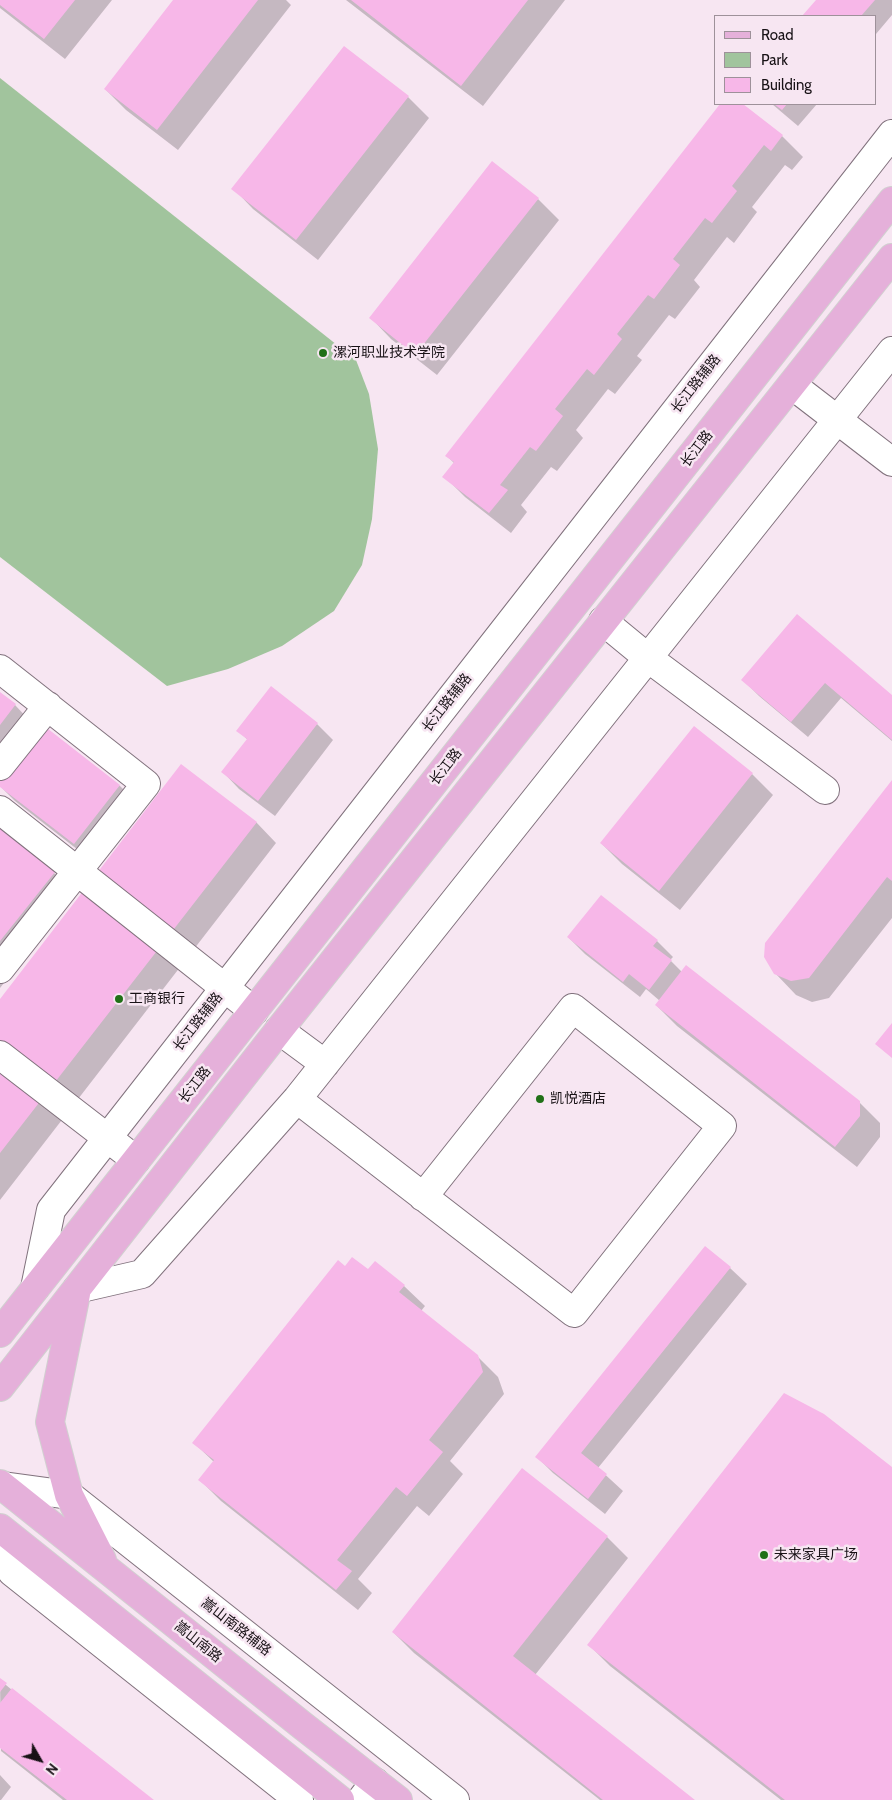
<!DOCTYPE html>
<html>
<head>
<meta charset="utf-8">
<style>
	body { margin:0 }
	#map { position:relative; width:892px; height:1800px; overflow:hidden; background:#f7e6f2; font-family:Cabin,sans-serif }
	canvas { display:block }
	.legend { position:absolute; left:714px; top:15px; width:162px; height:90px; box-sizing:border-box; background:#f7e6f2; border:1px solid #9e919a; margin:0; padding:6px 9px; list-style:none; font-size:15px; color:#181216 }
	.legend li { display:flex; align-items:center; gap:10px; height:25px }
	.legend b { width:25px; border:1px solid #9e919a }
	.north { position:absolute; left:15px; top:1735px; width:50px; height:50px; -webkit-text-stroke:4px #f7e6f2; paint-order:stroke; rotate:128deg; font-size:14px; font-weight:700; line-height:20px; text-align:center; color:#181216 }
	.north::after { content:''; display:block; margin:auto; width:18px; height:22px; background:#181216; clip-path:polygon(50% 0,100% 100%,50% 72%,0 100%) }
</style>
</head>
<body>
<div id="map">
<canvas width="892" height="1800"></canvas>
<ul class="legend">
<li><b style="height:6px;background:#e5b0da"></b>Road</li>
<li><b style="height:14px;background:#a1c49d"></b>Park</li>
<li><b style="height:14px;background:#f7b7e8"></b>Building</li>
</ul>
<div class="north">N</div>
</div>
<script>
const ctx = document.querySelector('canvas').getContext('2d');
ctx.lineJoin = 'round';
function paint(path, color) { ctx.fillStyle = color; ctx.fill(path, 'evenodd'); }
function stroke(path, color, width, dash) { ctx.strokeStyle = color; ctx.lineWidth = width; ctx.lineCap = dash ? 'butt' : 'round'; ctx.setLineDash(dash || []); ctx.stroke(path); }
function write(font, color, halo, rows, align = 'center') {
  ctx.font = font + ' Cabin,"Noto Sans SC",sans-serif'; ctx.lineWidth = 5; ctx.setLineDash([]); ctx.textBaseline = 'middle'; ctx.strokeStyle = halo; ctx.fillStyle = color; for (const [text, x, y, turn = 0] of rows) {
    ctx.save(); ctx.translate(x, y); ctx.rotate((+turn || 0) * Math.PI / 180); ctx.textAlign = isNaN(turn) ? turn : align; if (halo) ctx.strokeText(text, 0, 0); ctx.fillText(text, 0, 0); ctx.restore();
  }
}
const green = new Path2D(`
	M 0,78 L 356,360 L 369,394 L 378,449 L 372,519 L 362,565 L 334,611 L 282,646 L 228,669 L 167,686 L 0,557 Z`);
const shadow = new Path2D(`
	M 0,0 L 112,0 L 65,59 L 0,8 Z
	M 174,0 L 286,0 L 291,5 L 178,150 L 126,110 L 105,89 Z
	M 346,0 L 565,0 L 483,106 Z
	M 817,0 L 892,0 L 892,15 L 876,34 L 876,16 L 804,16 Z
	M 344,47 L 408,97 L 429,118 L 318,260 L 253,209 L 233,188 Z
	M 722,104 L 741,104 L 782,136 L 803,157 L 792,170 L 785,165 L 752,207 L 757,212 L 734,243 L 727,237 L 694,280 L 700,287 L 675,319 L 669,315 L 637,356 L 642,360 L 615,394 L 608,389 L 576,430 L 583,438 L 557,471 L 551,467 L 521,505 L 527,512 L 511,533 L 465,497 L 444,476 L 454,463 L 447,456 Z
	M 772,104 L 817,104 L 798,126 Z
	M 538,199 L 559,220 L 437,375 L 391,339 L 371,318 Z
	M 798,616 L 892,696 L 892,741 L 841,698 L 808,737 L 759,696 L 743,680 Z
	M 0,694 L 15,705 L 31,722 L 0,761 Z
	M 317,724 L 333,740 L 275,816 L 239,789 L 223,772 L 248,740 L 238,731 Z
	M 43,727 L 120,786 L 136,802 L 91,860 L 15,801 L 0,786 L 0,783 Z
	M 752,774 L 773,795 L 680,910 L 622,864 L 601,843 Z
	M 892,782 L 892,918 L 829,998 L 812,1002 L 796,995 L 775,973 Z
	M 256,822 L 276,843 L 0,1200 L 0,1001 Z
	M 0,830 L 54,873 L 75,893 L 0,988 Z
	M 568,937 L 657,941 L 673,957 L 670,960 L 682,972 L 859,1102 L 880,1123 L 880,1137 L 857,1167 L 677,1026 L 656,1005 L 660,1001 L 646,989 L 640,997 L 585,954 Z
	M 705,1248 L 730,1268 L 747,1284 L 598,1468 L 623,1491 L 605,1514 L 553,1473 L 537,1457 Z
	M 345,1267 L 368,1271 L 404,1286 L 425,1306 L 421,1311 L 477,1356 L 498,1377 L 504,1394 L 450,1461 L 463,1474 L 429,1516 L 417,1506 L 358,1579 L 372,1593 L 358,1610 L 221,1501 L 200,1480 L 214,1462 L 194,1443 Z
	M 892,1468 L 892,1800 L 781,1800 L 610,1666 L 589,1645 Z
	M 522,1470 L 607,1537 L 628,1558 L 535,1675 L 693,1800 L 600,1800 L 414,1653 L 393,1632 Z
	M 0,1680 L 12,1690 L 152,1800 L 63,1800 L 1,1751 Z
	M 0,1775 L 11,1787 L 1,1800 L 0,1800 Z`);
const building = new Path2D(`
	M 0,0 L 75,0 L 44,39 L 0,5 Z
	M 173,0 L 258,0 L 157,130 L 104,89 Z
	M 351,0 L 528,0 L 461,86 Z
	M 816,0 L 875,0 L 861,16 L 802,16 Z
	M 344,46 L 409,96 L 296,240 L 231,189 Z
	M 720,104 L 743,104 L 783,135 L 771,151 L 764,145 L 732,186 L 737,191 L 712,223 L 705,218 L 673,259 L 680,265 L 654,299 L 648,295 L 617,334 L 622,339 L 594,375 L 587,369 L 555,409 L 563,416 L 536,451 L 530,447 L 500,485 L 508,490 L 489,513 L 442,477 L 454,462 L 445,456 Z
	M 774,104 L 787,104 L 782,110 Z
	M 492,161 L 539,198 L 415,355 L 369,318 Z
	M 797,614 L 892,695 L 892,740 L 825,683 L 791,722 L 741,680 Z
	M 271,686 L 318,723 L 258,801 L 221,772 L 247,739 L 236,731 Z
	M 0,692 L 16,704 L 0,725 Z
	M 43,725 L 120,785 L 74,844 L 0,787 L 0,781 Z
	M 694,726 L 753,773 L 659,891 L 600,843 Z
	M 181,764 L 257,822 L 0,1153 L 0,999 Z
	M 892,780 L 892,881 L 887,877 L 809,978 L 791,981 L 774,974 L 764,957 L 765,943 Z
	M 0,828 L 55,872 L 0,941 Z
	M 601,895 L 658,940 L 653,946 L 672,960 L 649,990 L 629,974 L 623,982 L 567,937 Z
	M 686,965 L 860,1101 L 860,1116 L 835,1147 L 655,1005 Z
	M 892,1023 L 892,1058 L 875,1044 Z
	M 705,1246 L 731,1267 L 581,1453 L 607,1474 L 588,1499 L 535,1457 Z
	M 352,1257 L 368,1269 L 375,1261 L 405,1285 L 399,1292 L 478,1355 L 483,1372 L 429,1440 L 443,1452 L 407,1496 L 396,1487 L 337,1560 L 352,1571 L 336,1590 L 198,1480 L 214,1460 L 192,1443 L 338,1260 L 345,1266 Z
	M 784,1393 L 824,1414 L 892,1467 L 892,1800 L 785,1800 L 587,1645 Z
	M 522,1468 L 608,1536 L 513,1656 L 695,1800 L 603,1800 L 392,1632 Z
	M 0,1678 L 7,1683 L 0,1692 Z
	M 12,1688 L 154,1800 L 67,1800 L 0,1748 L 0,1703 Z`);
const minor = new Path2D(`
	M 792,385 L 892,462
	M 603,621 L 648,658 L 825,790
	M 0,669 L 146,784 L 0,969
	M 0,766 L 48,706
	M 0,810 L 254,1011
	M 279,1030 L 325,1064
	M 0,1055 L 136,1160
	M 297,1099 L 574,1313 L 722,1126 L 573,1008 L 423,1197
	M 35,1288 L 51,1210 L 892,134
	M 77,1289 L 142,1274 L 297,1099 L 892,351
	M 3,1486 L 69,1495 L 455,1800
	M 0,1547 L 12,1572 L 299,1800
	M 361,1800 L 375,1782`);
const major = new Path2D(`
	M 76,1294 L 50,1422 L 69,1495 L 102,1560
	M 0,1333 L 892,201
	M 0,1387 L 279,1030 L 892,258
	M 0,1484 L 303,1726 L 398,1800
	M 0,1528 L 340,1800`);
const markers = [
	[323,353,5,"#207017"],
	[119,999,5,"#207017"],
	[540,1099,5,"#207017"],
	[764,1555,5,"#207017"]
];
const poiNames = [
	["漯河职业技术学院",333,353],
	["工商银行",129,999],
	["凯悦酒店",550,1099],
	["未来家具广场",774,1555]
];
const streetNames = [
	["长江路辅路",696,384,-52],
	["长江路",697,449,-52],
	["长江路辅路",447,703,-52],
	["长江路",446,767,-52],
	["长江路辅路",198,1022,-52],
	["长江路",195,1085,-52],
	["嵩山南路辅路",236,1627,38],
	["嵩山南路",198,1642,39]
];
paint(green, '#a1c49d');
paint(shadow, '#0003');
paint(building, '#f7b7e8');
stroke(minor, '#81727d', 30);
stroke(major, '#d1d0d0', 30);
stroke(minor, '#fff', 28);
stroke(major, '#e5b0da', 28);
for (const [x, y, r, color] of markers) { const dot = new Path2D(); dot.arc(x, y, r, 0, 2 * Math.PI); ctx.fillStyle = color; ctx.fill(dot); stroke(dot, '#f7e6f2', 2); }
write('14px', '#181216', '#f7e6f2', poiNames, 'left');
write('14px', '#181216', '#f7e6f2', streetNames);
</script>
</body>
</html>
